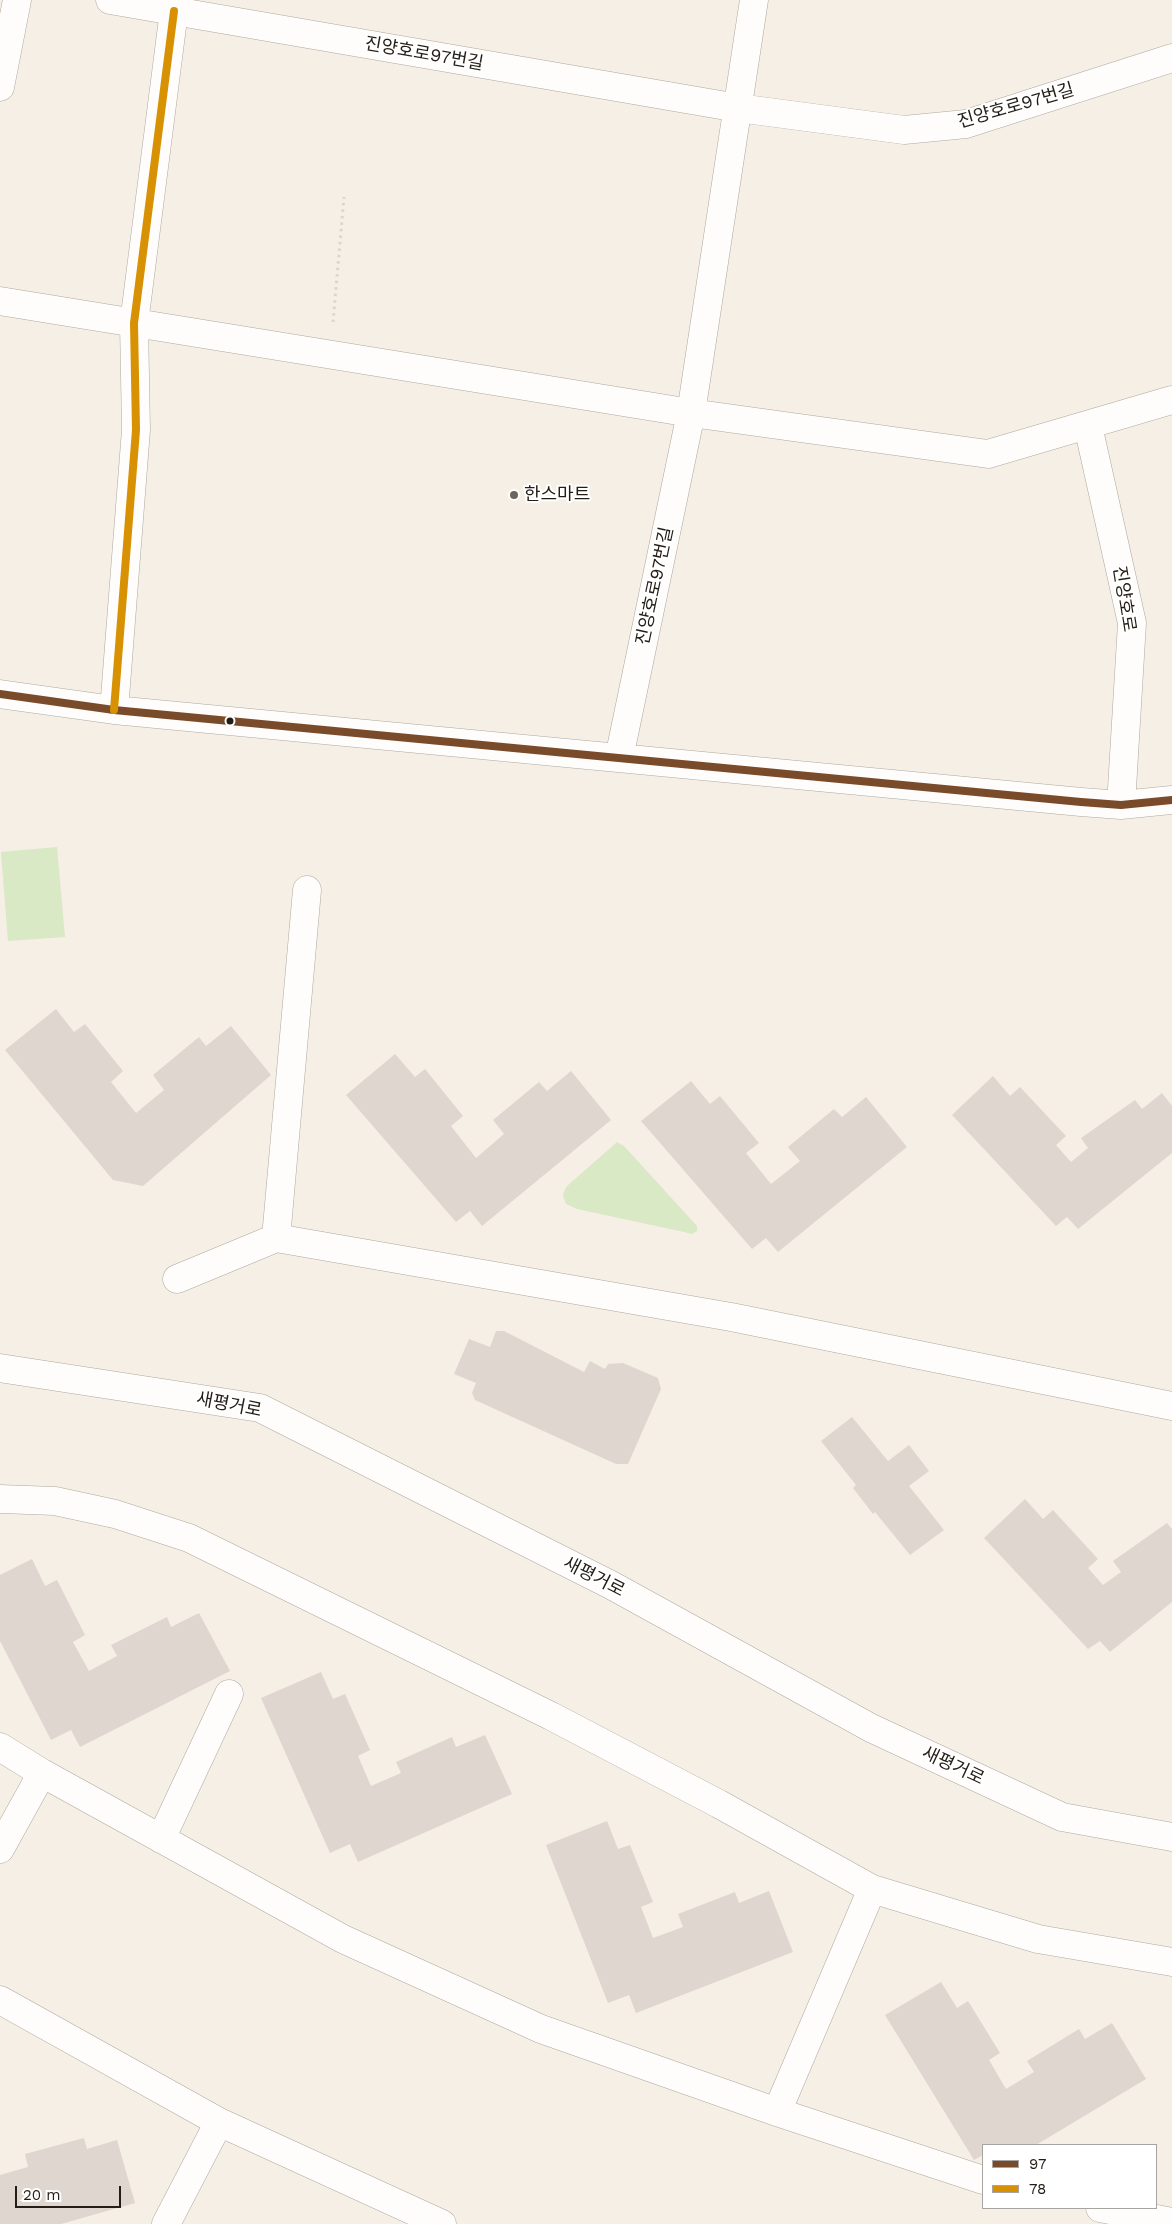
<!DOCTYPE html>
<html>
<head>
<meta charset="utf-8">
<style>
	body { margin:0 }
	#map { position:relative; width:1172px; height:2224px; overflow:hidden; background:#f6efe5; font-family:"Work Sans",sans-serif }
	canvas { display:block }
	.legend { position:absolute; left:982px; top:2144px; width:175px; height:65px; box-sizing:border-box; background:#fff; border:1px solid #a7a5a1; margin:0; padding:6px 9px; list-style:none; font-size:15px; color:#231d15 }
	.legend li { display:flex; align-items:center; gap:10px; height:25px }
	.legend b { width:25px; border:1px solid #a7a5a1 }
	.scale { position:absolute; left:15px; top:2186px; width:106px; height:22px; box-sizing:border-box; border:2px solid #231d15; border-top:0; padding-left:6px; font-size:15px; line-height:18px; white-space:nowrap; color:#231d15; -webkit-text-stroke:4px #fff; paint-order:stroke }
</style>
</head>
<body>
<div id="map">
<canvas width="1172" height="2224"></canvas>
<ul class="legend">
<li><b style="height:6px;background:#7a4b2a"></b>97</li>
<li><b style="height:6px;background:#d79103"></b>78</li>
</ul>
<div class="scale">20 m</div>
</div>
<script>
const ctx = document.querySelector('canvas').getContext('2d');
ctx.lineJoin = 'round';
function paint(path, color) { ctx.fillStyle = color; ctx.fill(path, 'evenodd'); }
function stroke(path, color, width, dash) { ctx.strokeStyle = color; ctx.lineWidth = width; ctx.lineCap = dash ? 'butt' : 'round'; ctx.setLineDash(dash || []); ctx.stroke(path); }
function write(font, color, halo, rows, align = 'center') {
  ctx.font = font + ' "Work Sans","Noto Sans KR",sans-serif'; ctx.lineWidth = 4; ctx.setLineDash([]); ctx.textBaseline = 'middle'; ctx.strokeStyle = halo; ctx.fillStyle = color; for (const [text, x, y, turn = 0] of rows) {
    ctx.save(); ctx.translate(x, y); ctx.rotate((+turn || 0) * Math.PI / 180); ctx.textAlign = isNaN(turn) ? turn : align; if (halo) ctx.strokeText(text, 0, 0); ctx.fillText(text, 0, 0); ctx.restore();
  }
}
const green = new Path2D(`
	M 57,847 L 65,937 L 8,941 L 1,852 Z
	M 617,1142 L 624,1146 L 697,1226 L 697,1231 L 692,1234 L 684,1232 L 577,1209 L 566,1204 L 563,1195 L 566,1187 Z`);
const building = new Path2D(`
	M 56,1009 L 74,1032 L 85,1024 L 123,1071 L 111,1082 L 136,1113 L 164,1090 L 153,1075 L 199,1037 L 206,1046 L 231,1026 L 271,1075 L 143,1186 L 113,1180 L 5,1050 Z
	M 395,1054 L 415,1077 L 425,1069 L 463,1116 L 451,1126 L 476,1158 L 504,1134 L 493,1120 L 539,1082 L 547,1091 L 571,1071 L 611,1120 L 482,1226 L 470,1211 L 456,1222 L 346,1095 Z
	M 993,1076 L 1010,1096 L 1020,1087 L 1066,1136 L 1056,1145 L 1071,1162 L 1088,1148 L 1081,1138 L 1135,1100 L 1142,1109 L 1162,1093 L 1172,1106 L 1172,1153 L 1078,1229 L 1067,1217 L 1056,1226 L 952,1115 Z
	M 691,1081 L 710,1104 L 720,1096 L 759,1143 L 746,1153 L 771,1184 L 800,1161 L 788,1147 L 834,1109 L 842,1117 L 866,1097 L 907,1147 L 778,1252 L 766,1238 L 752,1249 L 641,1121 Z
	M 496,1331 L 504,1331 L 584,1372 L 590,1361 L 605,1369 L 608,1364 L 623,1363 L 658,1378 L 661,1389 L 628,1464 L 616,1464 L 475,1400 L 472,1393 L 476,1383 L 454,1374 L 469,1339 L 490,1347 Z
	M 852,1417 L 888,1461 L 909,1445 L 929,1471 L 909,1486 L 944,1530 L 910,1555 L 875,1512 L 873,1514 L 853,1488 L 856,1485 L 821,1441 Z
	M 1025,1499 L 1043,1519 L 1053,1510 L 1098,1559 L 1088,1568 L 1103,1585 L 1121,1572 L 1113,1561 L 1167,1523 L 1172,1529 L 1172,1602 L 1110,1652 L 1100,1641 L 1088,1649 L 984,1538 Z
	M 32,1559 L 45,1586 L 57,1580 L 85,1635 L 73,1642 L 89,1671 L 117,1656 L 111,1645 L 167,1617 L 171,1627 L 199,1613 L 230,1671 L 80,1747 L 71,1730 L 51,1740 L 0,1641 L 0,1575 Z
	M 321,1672 L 333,1699 L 345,1694 L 370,1750 L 358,1756 L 371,1786 L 401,1773 L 396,1762 L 452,1737 L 456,1747 L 485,1735 L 512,1794 L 358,1862 L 350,1844 L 330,1853 L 261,1698 Z
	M 607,1821 L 618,1849 L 630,1845 L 653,1902 L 641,1907 L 653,1938 L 683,1927 L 678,1914 L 735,1892 L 739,1903 L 769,1891 L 793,1952 L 636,2013 L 629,1995 L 608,2003 L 546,1845 Z
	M 941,1982 L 957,2008 L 968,2001 L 1000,2053 L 989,2060 L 1006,2089 L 1034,2072 L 1027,2061 L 1079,2029 L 1085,2039 L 1112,2023 L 1146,2079 L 1036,2145 L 983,2145 L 983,2155 L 974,2160 L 885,2015 Z
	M 84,2138 L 87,2149 L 117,2140 L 135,2203 L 61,2224 L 0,2224 L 0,2175 L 28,2167 L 25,2154 Z`);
const path = new Path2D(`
	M 333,322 L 344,197`);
const minor = new Path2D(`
	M 110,0 L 738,108 L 904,130 L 966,124 L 1172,58
	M 0,87 L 17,0
	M 0,301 L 691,413 L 988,454 L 1172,400
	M 1088,426 L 1132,623 L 1121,805
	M 0,694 L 114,710 L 1081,802 L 1121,805 L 1172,800
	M 114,710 L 136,430 L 134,323 L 174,11
	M 619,758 L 691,413 L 754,0
	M 276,1238 L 307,890
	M 177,1279 L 276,1238 L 731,1317 L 1172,1406
	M 0,1368 L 260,1408 L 611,1585 L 871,1728 L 1062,1817 L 1172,1837
	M 0,1499 L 55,1501 L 115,1514 L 189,1538 L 551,1716 L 719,1804 L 872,1889 L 1038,1939 L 1172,1962
	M 0,1747 L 42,1773
	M 161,1839 L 229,1694
	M 0,1849 L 42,1773 L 343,1939 L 541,2029 L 777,2112 L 983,2180
	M 0,2000 L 219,2122 L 442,2224
	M 777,2112 L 872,1889
	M 1100,2208 L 1172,2222
	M 166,2224 L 219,2122`);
const bus1 = new Path2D(`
	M 0,694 L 114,710 L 1081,802 L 1121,805 L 1172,800`);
const bus2 = new Path2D(`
	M 114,710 L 136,430 L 134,323 L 174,11`);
const markers = [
	[514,495,5,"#6d665e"],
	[230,721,4.5,"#231d15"]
];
const streetNames = [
	["진양호로97번길",424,54,10],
	["진양호로97번길",1016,106,-16],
	["진양호로97번길",655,586,-78],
	["진양호로",1124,599,81],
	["새평거로",229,1405,11],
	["새평거로",594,1577,27],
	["새평거로",953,1766,25]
];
const poiNames = [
	["한스마트",524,495]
];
paint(green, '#d9e8c5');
paint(building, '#dfd6d0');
stroke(minor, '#aea89f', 29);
stroke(path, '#d8d6d3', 3, [2.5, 4]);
stroke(minor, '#fefdfb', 28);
stroke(bus1, '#7a4b2a', 8);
stroke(bus2, '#d79103', 8);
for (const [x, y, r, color] of markers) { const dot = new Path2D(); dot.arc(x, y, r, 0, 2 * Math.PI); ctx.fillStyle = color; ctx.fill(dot); stroke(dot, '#fff', 2); }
write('18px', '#231d15', '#fff', streetNames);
write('18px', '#231d15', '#fff', poiNames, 'left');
</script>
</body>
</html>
